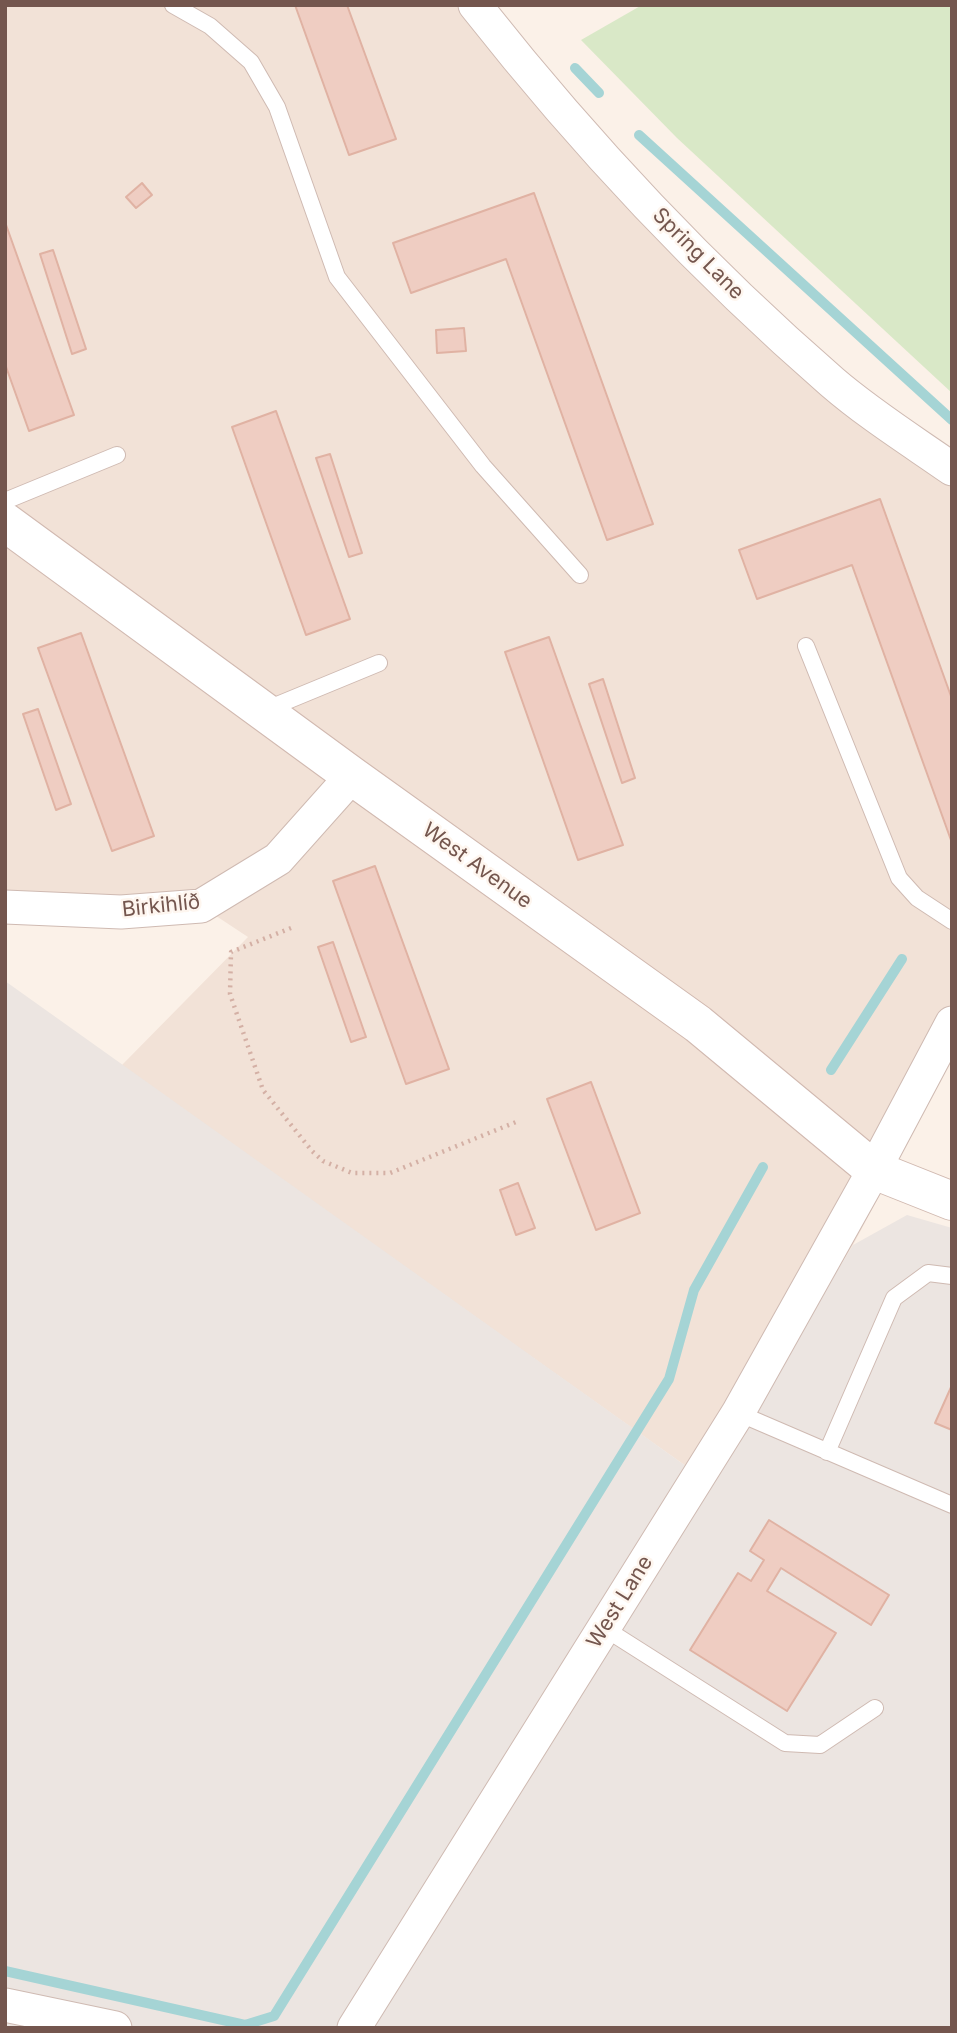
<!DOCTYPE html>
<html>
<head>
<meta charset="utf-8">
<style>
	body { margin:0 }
	#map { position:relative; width:957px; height:2033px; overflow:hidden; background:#fbf1e8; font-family:Inter,sans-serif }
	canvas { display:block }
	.frame { position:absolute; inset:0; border:7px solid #74564e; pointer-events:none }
</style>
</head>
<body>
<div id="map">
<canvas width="957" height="2033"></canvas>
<div class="frame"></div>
</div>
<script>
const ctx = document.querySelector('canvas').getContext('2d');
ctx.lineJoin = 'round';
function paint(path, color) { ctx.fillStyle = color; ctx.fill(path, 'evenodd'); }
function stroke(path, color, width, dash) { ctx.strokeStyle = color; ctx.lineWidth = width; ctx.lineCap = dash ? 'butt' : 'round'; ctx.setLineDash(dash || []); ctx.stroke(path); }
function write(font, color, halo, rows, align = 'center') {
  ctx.font = font + ' Inter,sans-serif'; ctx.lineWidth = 5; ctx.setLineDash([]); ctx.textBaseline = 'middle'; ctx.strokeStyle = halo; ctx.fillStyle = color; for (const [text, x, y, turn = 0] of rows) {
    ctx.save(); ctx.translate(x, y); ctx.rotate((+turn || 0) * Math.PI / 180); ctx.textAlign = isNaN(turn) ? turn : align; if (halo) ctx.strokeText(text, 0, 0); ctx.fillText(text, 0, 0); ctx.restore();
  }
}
const residential = new Path2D(`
	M 5,5 L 475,5 L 615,168 L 952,469 L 952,1047 L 922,1116 L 853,1245 L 707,1481 L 121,1066 L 248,937 L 201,906 L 5,907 Z`);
const industrial = new Path2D(`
	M 5,981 L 707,1481 L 853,1245 L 907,1215 L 952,1228 L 952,2028 L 5,2028 Z`);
const green = new Path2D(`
	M 642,5 L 952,5 L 952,393 L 677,138 L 581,40 Z`);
const stream = new Path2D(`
	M 575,68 L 599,93
	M 639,135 L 952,420
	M 831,1070 L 902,959
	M 5,1971 L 245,2025 L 274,2016 L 669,1379 L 694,1290 L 763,1167`);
const building = new Path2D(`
	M 295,5 L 347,5 L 396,139 L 349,155 Z
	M 142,183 L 152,195 L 136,208 L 126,197 Z
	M 534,193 L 653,524 L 607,540 L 506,259 L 411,293 L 393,243 Z
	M 5,222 L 74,415 L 29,431 L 5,364 Z
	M 53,250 L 86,349 L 72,354 L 40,254 Z
	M 464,328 L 466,351 L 437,353 L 436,330 Z
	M 276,411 L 350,619 L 306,635 L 232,427 Z
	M 330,454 L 362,553 L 349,557 L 316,458 Z
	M 880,499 L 952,699 L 952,843 L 852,565 L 757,599 L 739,550 Z
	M 81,633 L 154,836 L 112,851 L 38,648 Z
	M 549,637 L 623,845 L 578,860 L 505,652 Z
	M 603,679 L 635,778 L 622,783 L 589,684 Z
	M 38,709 L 71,804 L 56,810 L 23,714 Z
	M 375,866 L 449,1069 L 406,1084 L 333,881 Z
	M 333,942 L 366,1037 L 351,1042 L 318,947 Z
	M 591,1082 L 640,1213 L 596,1230 L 547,1099 Z
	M 518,1183 L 535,1228 L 516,1235 L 500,1190 Z
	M 952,1385 L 952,1430 L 935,1423 Z
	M 769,1520 L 889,1595 L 871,1625 L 781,1568 L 767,1591 L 836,1633 L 787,1711 L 690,1650 L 738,1573 L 751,1581 L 764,1560 L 750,1551 Z`);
const path = new Path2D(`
	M 291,928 L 231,952 L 230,994 L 263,1090 L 312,1151 L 323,1161 L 352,1173 L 390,1173 L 516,1122`);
const lane = new Path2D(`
	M 173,5 L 210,26 L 251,62 L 277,107 L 337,277 L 483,466 L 580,575
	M 5,501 L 117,455
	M 806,646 L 899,878 L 917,898 L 952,921
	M 265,710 L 379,663
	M 738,1413 L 952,1505
	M 827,1452 L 894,1298 L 928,1273 L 952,1276
	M 604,1628 L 785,1743 L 820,1745 L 875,1708`);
const street = new Path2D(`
	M 475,5 C 582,141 702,269 832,382 C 869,414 912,441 952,469
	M 5,907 L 121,912 L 201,906 L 278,859 L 352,776
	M 5,2005 L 115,2028
	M 354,2028 L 738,1413 L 874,1170 L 952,1023`);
const secondary = new Path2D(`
	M 5,522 L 352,776 L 698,1024 L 874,1170 L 952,1201`);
const streetNames = [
	["Spring Lane",698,254,45],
	["West Avenue",477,866,36],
	["Birkihlíð",161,906,-6],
	["West Lane",620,1602,-58]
];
paint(residential, '#f2e2d7');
paint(industrial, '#ece5e1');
paint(green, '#d9e8c7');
stroke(stream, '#a5d4d5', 10);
paint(building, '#efcdc2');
stroke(building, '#e0b2a3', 2);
stroke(lane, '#cfbab2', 18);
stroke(street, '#cfbab2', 35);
stroke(secondary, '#d1b9b0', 40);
stroke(path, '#d4b0a5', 4.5, [2, 5]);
stroke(lane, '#fff', 16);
stroke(street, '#fff', 33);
stroke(secondary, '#fff', 38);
write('21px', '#74564e', '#fef6ef', streetNames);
</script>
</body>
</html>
